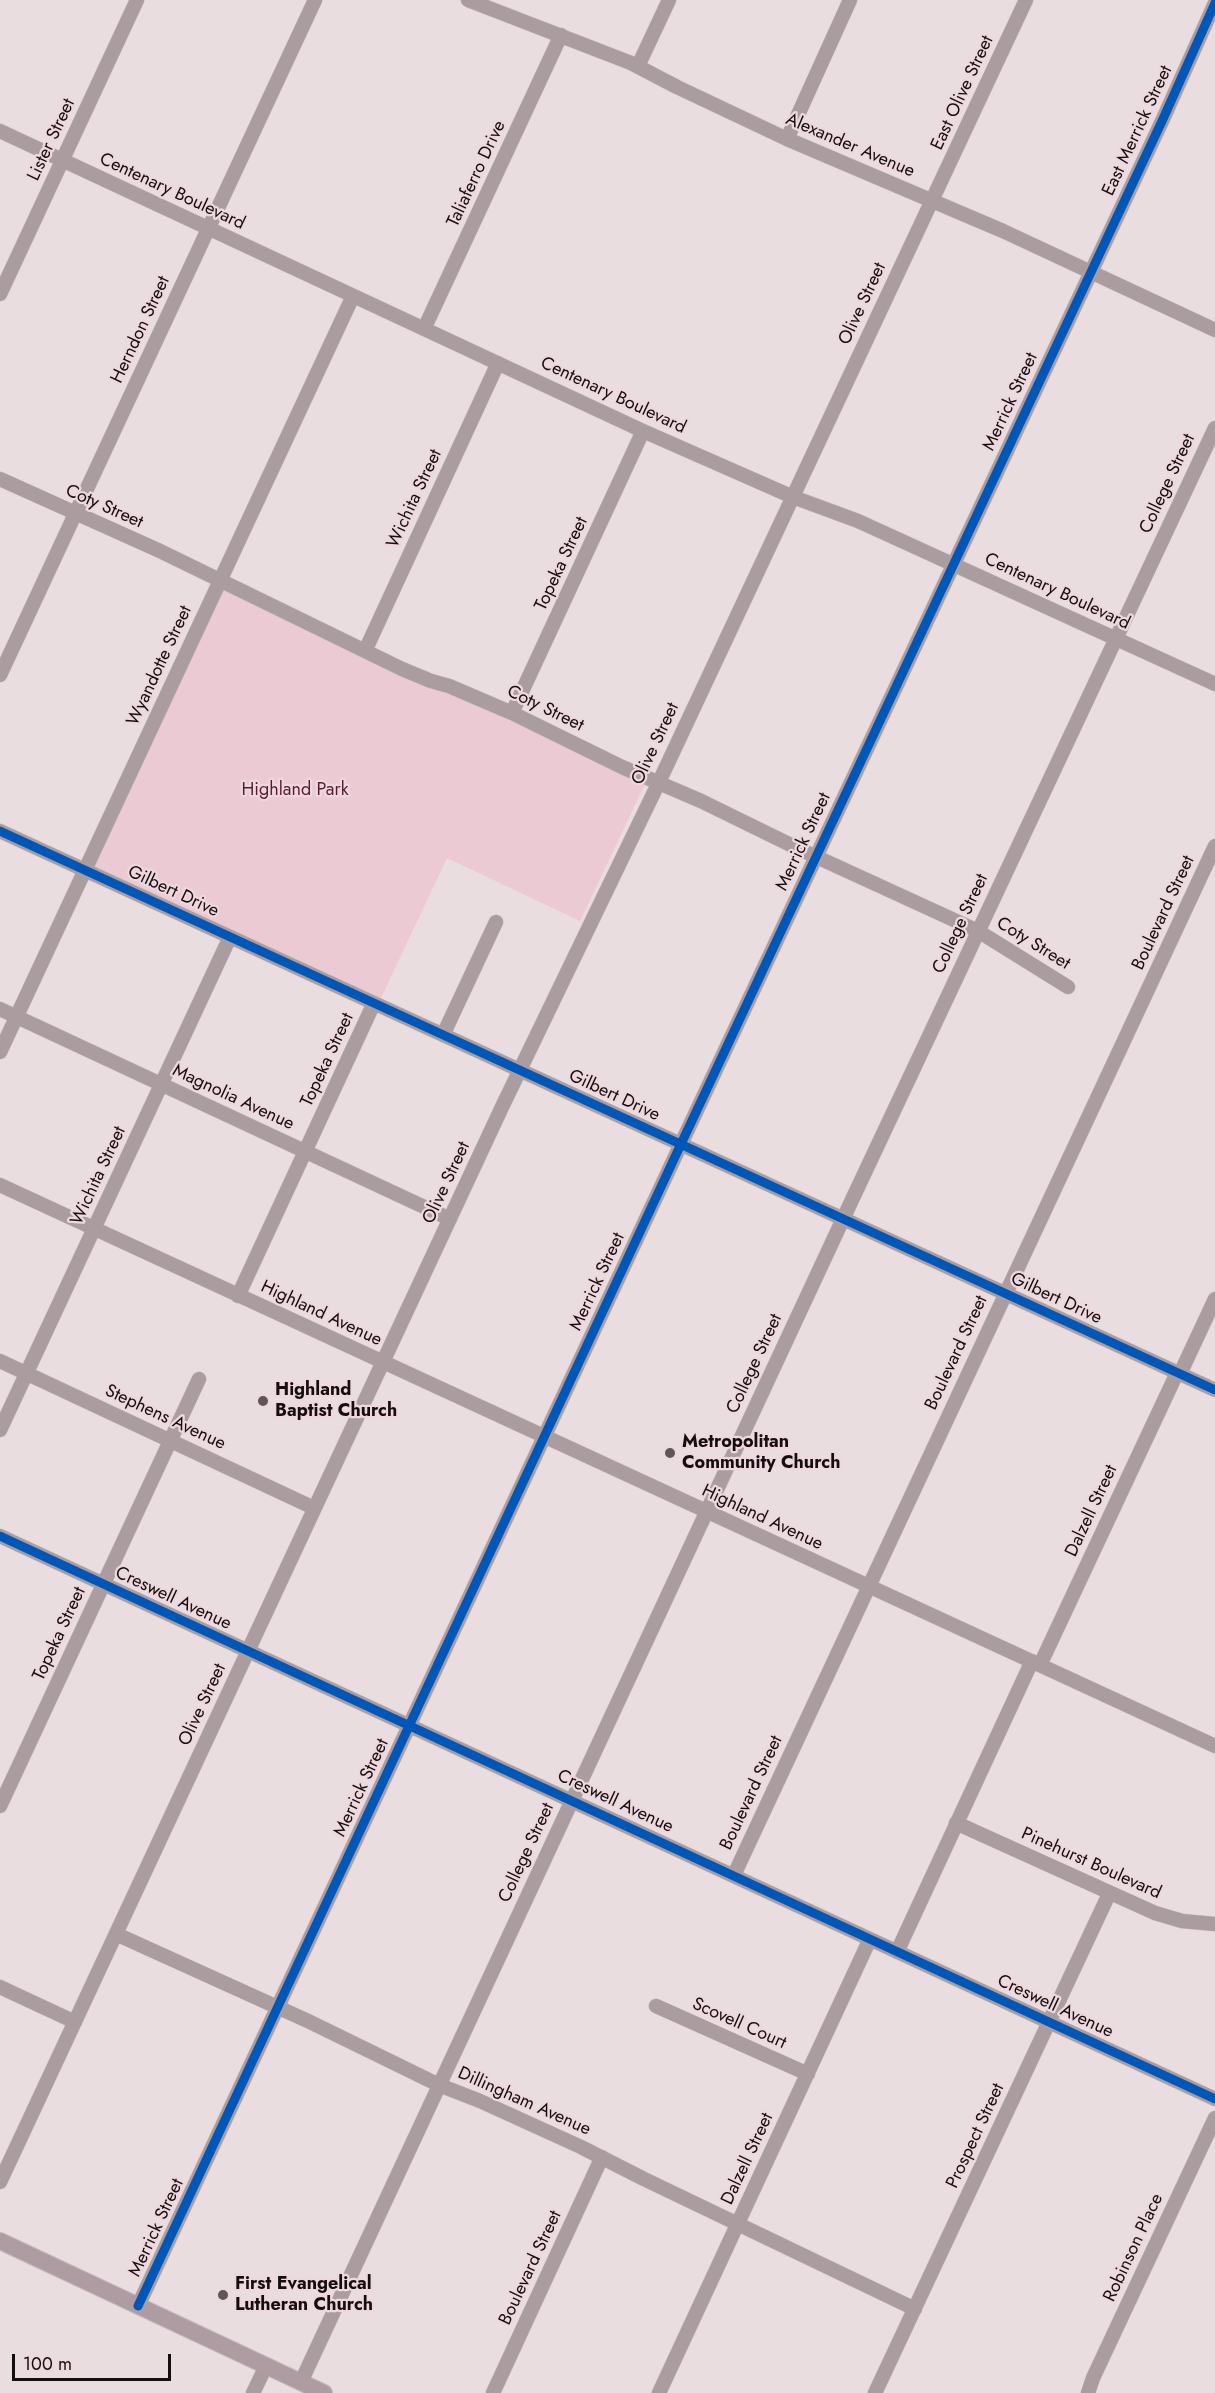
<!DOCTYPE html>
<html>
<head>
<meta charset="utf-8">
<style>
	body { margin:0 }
	#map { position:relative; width:1215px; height:2393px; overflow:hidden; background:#e9dde0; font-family:Jost,sans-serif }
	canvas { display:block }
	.scale { position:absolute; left:12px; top:2354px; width:159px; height:27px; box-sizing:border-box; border:3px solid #150e10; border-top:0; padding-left:8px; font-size:18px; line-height:21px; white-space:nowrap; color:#150e10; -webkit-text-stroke:4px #eed8de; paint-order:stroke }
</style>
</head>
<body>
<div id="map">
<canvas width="1215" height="2393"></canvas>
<div class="scale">100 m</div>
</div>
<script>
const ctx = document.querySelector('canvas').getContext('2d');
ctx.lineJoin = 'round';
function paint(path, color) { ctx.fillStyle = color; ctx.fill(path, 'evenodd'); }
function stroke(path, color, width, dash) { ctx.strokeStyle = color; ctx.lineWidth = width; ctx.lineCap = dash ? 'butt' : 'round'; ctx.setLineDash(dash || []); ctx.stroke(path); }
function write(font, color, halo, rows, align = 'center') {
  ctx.font = font + ' Jost,sans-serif'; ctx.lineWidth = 4.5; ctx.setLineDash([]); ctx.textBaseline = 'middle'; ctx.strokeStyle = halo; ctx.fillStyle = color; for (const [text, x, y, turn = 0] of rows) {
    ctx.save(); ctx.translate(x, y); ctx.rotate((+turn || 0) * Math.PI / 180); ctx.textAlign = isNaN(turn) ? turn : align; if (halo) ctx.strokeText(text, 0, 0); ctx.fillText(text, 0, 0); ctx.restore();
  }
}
const green = new Path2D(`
	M 222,584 L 645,784 L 580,921 L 447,858 L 380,1000 L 91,866 Z`);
const minor = new Path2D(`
	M 468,0 L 631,63 L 677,87 L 787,139 L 1003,231 L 1215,330
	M 638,66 L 669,0
	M 0,131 L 643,431 L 793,497 L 858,521 L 1215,684
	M 787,139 L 850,0
	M 0,294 L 137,0
	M 424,329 L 561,35
	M 0,479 L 160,551 L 402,669 L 431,681 L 449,686 L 512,713 L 622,767 L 701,801 L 797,848 L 978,931 L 1068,987
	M 365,651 L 498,363
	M 0,675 L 315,0
	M 512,713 L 643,431
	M 0,831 L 1215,1390
	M 0,1009 L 450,1219
	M 443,1035 L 496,922
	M 0,1052 L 353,296
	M 0,1185 L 1215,1746
	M 238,1296 L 374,1003
	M 0,1361 L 314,1508
	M 1180,1374 L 1215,1299
	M 0,1430 L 230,937
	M 0,1536 L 1215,2099
	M 1040,1665 L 1177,1373
	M 0,1806 L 199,1379
	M 956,1823 L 1155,1913 L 1182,1921 L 1215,1924
	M 734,1875 L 1215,846
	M 116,1934 L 308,2021 L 439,2085 L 480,2101 L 581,2147 L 644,2179 L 915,2309
	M 897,1952 L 1032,1661
	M 0,1987 L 75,2022
	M 656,2006 L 808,2074
	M 0,2182 L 502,1107 L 659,782 L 1026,0
	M 138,2306 L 681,1144 L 1163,119 L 1215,3
	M 301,2382 L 843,1219 L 1215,428
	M 253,2393 L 266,2366
	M 493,2393 L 602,2157
	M 659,2393 L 870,1939
	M 875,2393 L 1109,1894
	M 1088,2393 L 1093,2378 L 1215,2118`);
const major = new Path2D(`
	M 0,2241 L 324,2393`);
const cycleway = new Path2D(`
	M 0,831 L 1215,1390
	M 0,1536 L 1215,2099
	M 138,2306 L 681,1144 L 1163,119 L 1215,3`);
const markers = [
	[263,1401,6,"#5f5659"],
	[670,1453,6,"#5f5659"],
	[223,2295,6,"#5f5659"]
];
const streetNames = [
	["East Olive Street",963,93,-65],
	["East Merrick Street",1138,131,-65],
	["Lister Street",52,140,-65],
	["Alexander Avenue",850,146,23],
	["Taliaferro Drive",477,174,-65],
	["Centenary Boulevard",172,192,25],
	["Olive Street",863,304,-65],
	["Herndon Street",141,330,-65],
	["Centenary Boulevard",613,396,25],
	["Merrick Street",1011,402,-65],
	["College Street",1168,484,-65],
	["Wichita Street",415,499,-65],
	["Coty Street",104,507,24],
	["Topeka Street",562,564,-65],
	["Centenary Boulevard",1057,592,25],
	["Wyandotte Street",160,666,-65],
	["Coty Street",545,709,26],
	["Olive Street",656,744,-65],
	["Merrick Street",804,842,-65],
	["Gilbert Drive",173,892,25],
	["Boulevard Street",1164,913,-65],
	["College Street",961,924,-65],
	["Coty Street",1033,944,32],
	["Topeka Street",328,1060,-65],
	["Gilbert Drive",614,1096,25],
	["Magnolia Avenue",233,1098,25],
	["Wichita Street",99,1176,-65],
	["Olive Street",447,1183,-65],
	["Merrick Street",598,1282,-65],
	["Gilbert Drive",1056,1299,25],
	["Highland Avenue",321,1314,25],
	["Boulevard Street",957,1353,-65],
	["College Street",755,1364,-65],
	["Stephens Avenue",165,1418,25],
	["Dalzell Street",1092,1511,-65],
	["Highland Avenue",762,1518,25],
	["Creswell Avenue",173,1599,25],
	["Topeka Street",60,1634,-65],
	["Olive Street",203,1705,-65],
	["Merrick Street",362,1788,-65],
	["Boulevard Street",752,1793,-65],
	["Creswell Avenue",615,1802,25],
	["College Street",527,1853,-65],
	["Pinehurst Boulevard",1091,1864,24],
	["Creswell Avenue",1055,2007,25],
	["Scovell Court",739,2024,24],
	["Dillingham Avenue",524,2102,24],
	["Prospect Street",976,2136,-65],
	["Dalzell Street",748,2159,-65],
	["Merrick Street",157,2228,-65],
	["Robinson Place",1134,2248,-65],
	["Boulevard Street",531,2268,-65]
];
const parkNames = [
	["Highland Park",295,791]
];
const poiNames = [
	["Highland",275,1391],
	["Baptist Church",275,1412],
	["Metropolitan",682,1443],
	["Community Church",682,1464],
	["First Evangelical",235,2285],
	["Lutheran Church",235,2306]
];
paint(green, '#ebcad3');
stroke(minor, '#c2b9bb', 15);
stroke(major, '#c2b9bb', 18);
stroke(minor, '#ab9ca0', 14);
stroke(major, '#ae9ca2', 16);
stroke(cycleway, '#0057b8', 9);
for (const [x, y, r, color] of markers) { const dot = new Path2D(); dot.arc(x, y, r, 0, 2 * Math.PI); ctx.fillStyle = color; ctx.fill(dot); stroke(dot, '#eed8de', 2); }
write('18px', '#150e10', '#eed8de', streetNames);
write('18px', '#5b1b35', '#eed8de', parkNames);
write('bold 18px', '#150e10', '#eed8de', poiNames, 'left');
</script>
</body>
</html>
